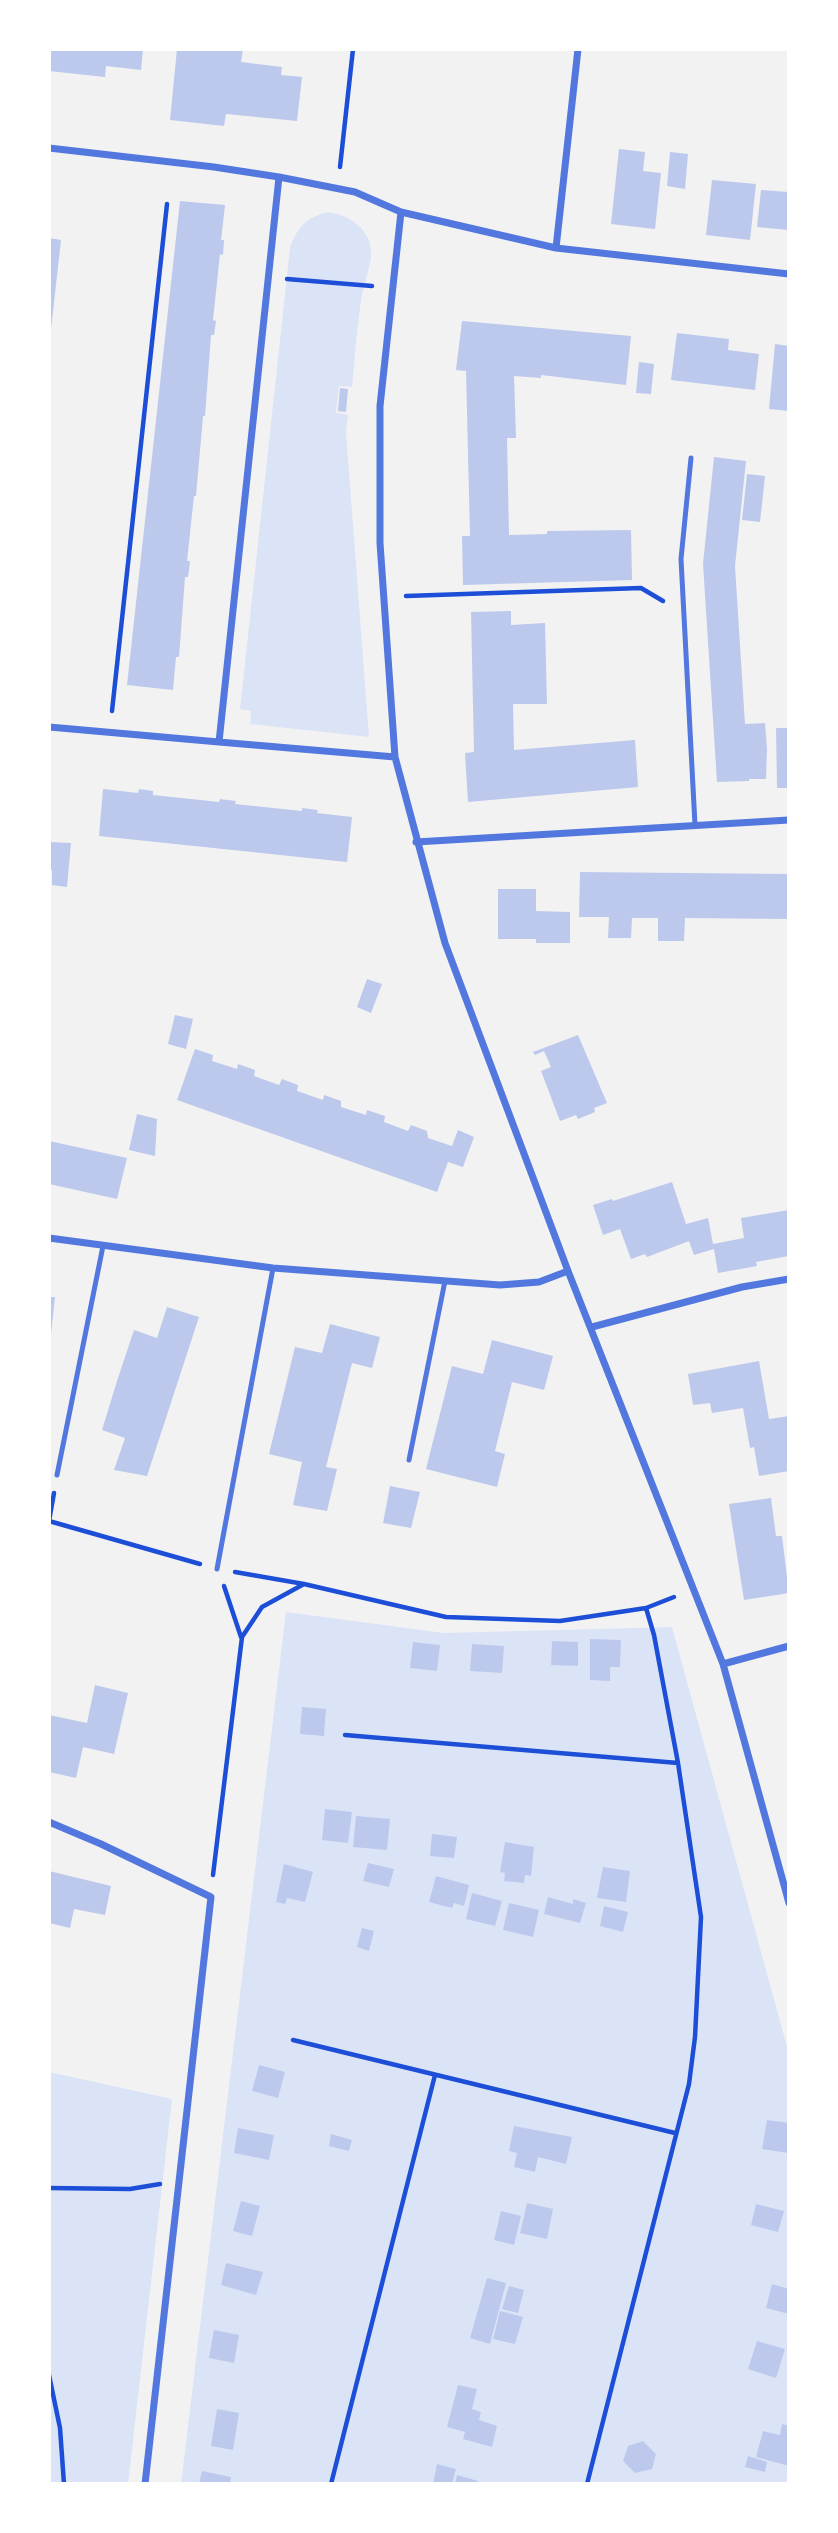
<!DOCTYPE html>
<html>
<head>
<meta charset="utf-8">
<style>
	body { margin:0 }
	#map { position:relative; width:838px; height:2533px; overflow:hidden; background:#f2f2f2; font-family:"Nunito Sans",sans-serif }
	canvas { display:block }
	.frame { position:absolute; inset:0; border:51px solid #fff; pointer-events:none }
</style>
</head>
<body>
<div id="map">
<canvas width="838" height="2533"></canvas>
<div class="frame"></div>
</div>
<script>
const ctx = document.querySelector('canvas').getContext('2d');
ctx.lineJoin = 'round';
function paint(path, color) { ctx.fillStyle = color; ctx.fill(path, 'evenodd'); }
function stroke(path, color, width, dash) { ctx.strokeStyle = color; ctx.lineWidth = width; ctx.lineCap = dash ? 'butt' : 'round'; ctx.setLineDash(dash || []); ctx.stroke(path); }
const green = new Path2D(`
	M 328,212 C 353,216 373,231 371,258 C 369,271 364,283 362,295 C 357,325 355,357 352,387 L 339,386 L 336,413 L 348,415 L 346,432 L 369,737 L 250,724 L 251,711 L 240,709 L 290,248 C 297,227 307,217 328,212 Z
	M 286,1612 L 444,1633 L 672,1627 L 789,2054 L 789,2484 L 181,2484 Z
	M 49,2072 L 172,2099 L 128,2484 L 49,2484 Z`);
const building = new Path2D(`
	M 49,49 L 143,49 L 141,70 L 106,66 L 105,77 L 49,71 Z
	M 177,49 L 243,49 L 241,62 L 282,67 L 281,75 L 302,77 L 297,121 L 226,114 L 224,126 L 170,120 Z
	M 619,149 L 645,152 L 643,171 L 661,173 L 655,229 L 611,224 Z
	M 670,152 L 688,154 L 685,189 L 667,186 Z
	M 712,180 L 756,184 L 750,240 L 706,235 Z
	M 761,190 L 789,192 L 788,230 L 757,227 Z
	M 180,201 L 225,205 L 221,240 L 224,240 L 223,255 L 220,254 L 213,320 L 216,321 L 214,335 L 211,335 L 205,416 L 203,416 L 196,496 L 194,496 L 187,561 L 190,561 L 188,577 L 185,577 L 179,657 L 176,657 L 173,690 L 127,685 Z
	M 49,238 L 61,240 L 51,329 L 49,329 Z
	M 462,321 L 631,336 L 626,385 L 541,375 L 541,378 L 514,376 L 516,438 L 507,438 L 509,535 L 547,534 L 547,531 L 631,530 L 632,580 L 463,585 L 462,536 L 470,536 L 466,371 L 456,370 Z
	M 677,333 L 729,339 L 728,350 L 759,354 L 755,390 L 671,380 Z
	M 775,344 L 789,346 L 789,411 L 769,409 Z
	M 639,362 L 654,364 L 651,394 L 636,393 Z
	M 340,388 L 348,389 L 346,412 L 338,411 Z
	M 714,457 L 746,461 L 735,566 L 745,724 L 765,723 L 767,749 L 766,779 L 749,779 L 749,781 L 717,782 L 703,564 Z
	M 747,474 L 765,476 L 760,522 L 742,520 Z
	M 511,611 L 511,625 L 545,623 L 547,704 L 513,704 L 514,750 L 635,740 L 638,787 L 468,802 L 465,753 L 474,752 L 471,612 Z
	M 776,728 L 789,728 L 789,788 L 777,788 Z
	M 103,789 L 138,793 L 139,789 L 153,791 L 153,795 L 219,802 L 220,799 L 236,801 L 235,804 L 302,811 L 302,808 L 318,810 L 317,813 L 352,817 L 347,862 L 99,836 Z
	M 49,842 L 71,843 L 67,887 L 52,885 L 52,870 L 49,870 Z
	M 580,872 L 789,874 L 789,919 L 685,918 L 684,941 L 658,941 L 658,918 L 632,918 L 631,938 L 608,938 L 609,917 L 579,917 Z
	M 498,889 L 536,889 L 536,911 L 570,912 L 570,943 L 536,943 L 536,939 L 498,939 Z
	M 367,979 L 382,984 L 371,1013 L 357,1007 Z
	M 175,1015 L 193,1019 L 186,1049 L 168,1044 Z
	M 578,1035 L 607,1103 L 594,1108 L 595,1112 L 578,1119 L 576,1115 L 560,1121 L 541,1071 L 551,1067 L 544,1051 L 535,1055 L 533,1052 Z
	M 195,1049 L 213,1055 L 212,1061 L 237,1069 L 238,1064 L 255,1070 L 254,1076 L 279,1085 L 282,1079 L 298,1085 L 297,1091 L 323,1100 L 324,1095 L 341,1101 L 341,1107 L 366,1115 L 367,1110 L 385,1116 L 384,1122 L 408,1131 L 411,1125 L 427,1131 L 428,1138 L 452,1146 L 458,1130 L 474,1137 L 463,1167 L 448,1162 L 437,1192 L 177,1100 Z
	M 137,1114 L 157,1119 L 155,1156 L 129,1150 Z
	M 49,1141 L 127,1158 L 117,1199 L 49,1184 Z
	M 672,1182 L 686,1224 L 708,1218 L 713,1244 L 744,1238 L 741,1218 L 789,1210 L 789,1256 L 756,1262 L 757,1266 L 718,1273 L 714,1249 L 694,1255 L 689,1241 L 647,1257 L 645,1254 L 631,1259 L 620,1229 L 603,1235 L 593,1205 L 612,1199 L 613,1201 Z
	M 49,1297 L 55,1297 L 51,1334 L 49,1334 Z
	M 167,1307 L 199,1317 L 147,1476 L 114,1470 L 125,1438 L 102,1430 L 117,1381 L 134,1330 L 157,1338 Z
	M 330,1324 L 380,1337 L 372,1368 L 352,1363 L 326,1467 L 337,1469 L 327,1511 L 293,1505 L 302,1462 L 269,1454 L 295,1347 L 322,1353 Z
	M 492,1340 L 553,1356 L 544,1390 L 512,1382 L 495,1451 L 505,1454 L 497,1487 L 426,1469 L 452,1366 L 483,1374 Z
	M 759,1361 L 769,1419 L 789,1416 L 789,1471 L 759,1476 L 754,1447 L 750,1448 L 743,1408 L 712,1413 L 710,1403 L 693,1405 L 688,1374 Z
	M 390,1486 L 420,1492 L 411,1528 L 383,1523 Z
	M 771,1498 L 776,1536 L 782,1536 L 789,1593 L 744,1600 L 729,1504 Z
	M 590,1639 L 621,1640 L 620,1667 L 610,1667 L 610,1681 L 590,1680 Z
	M 552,1641 L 578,1642 L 578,1666 L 551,1665 Z
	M 413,1642 L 440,1645 L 437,1671 L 410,1668 Z
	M 472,1644 L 504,1646 L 502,1673 L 470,1671 Z
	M 95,1685 L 128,1693 L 114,1754 L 83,1747 L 76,1778 L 49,1772 L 49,1715 L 87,1723 Z
	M 302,1707 L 326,1709 L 324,1736 L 300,1734 Z
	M 325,1809 L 352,1812 L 348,1843 L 322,1840 Z
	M 356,1816 L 390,1819 L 387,1850 L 353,1847 Z
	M 432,1834 L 457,1837 L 454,1858 L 430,1856 Z
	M 505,1842 L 534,1847 L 531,1876 L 525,1875 L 524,1883 L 504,1881 L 505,1873 L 500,1872 Z
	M 368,1863 L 394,1869 L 389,1887 L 363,1881 Z
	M 284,1864 L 313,1872 L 305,1902 L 287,1898 L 285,1904 L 276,1902 Z
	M 603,1867 L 630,1871 L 626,1902 L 597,1898 Z
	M 49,1871 L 111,1886 L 105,1915 L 74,1909 L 70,1928 L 49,1923 Z
	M 436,1876 L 469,1885 L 464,1906 L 454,1903 L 452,1908 L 429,1902 Z
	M 472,1893 L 502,1901 L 495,1926 L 466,1919 Z
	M 548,1897 L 573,1904 L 573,1899 L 586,1903 L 580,1923 L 544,1914 Z
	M 509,1903 L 539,1910 L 533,1937 L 503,1930 Z
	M 604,1906 L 628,1912 L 623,1932 L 600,1926 Z
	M 362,1928 L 374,1931 L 369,1951 L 357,1947 Z
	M 259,2065 L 285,2072 L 278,2098 L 252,2091 Z
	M 767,2120 L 789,2123 L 788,2153 L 762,2149 Z
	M 514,2126 L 572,2137 L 566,2164 L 538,2157 L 535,2172 L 514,2167 L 517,2153 L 509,2151 Z
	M 238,2128 L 274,2135 L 269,2160 L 234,2153 Z
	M 331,2134 L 352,2140 L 349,2151 L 329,2146 Z
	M 241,2201 L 260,2206 L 252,2236 L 233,2231 Z
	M 527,2203 L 553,2209 L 547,2239 L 520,2233 Z
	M 756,2204 L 784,2211 L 778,2232 L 751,2225 Z
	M 501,2211 L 521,2216 L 514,2245 L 494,2240 Z
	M 226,2263 L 263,2272 L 256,2295 L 221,2285 Z
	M 487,2278 L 506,2283 L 490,2344 L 470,2338 Z
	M 772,2284 L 789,2289 L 789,2314 L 766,2308 Z
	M 509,2286 L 524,2290 L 518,2313 L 502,2309 Z
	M 500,2311 L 523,2317 L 515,2344 L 493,2339 Z
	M 214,2330 L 239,2335 L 234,2363 L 209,2358 Z
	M 757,2341 L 785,2349 L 776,2378 L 748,2369 Z
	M 458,2385 L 477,2389 L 472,2409 L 481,2412 L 479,2420 L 497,2426 L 492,2447 L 463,2439 L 465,2432 L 447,2427 Z
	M 217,2409 L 239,2413 L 233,2450 L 211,2446 Z
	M 782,2424 L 789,2426 L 789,2466 L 756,2457 L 763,2431 L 780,2435 Z
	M 643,2441 L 656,2454 L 652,2469 L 635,2473 L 623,2461 L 628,2446 Z
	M 748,2456 L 767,2462 L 765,2472 L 745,2467 Z
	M 437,2464 L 456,2469 L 452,2484 L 433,2484 Z
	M 202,2471 L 231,2477 L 230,2484 L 199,2484 Z
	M 457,2475 L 478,2481 L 477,2484 L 455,2484 Z`);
const path = new Path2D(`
	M 340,167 L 353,49
	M 287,279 L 372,286
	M 406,596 L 641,588 L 663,601
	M 112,711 L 167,204
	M 49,1521 L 200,1564
	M 49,1521 L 54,1493
	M 235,1572 L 304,1584 L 446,1617 L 560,1621 L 646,1608 L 674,1597
	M 224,1586 L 241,1637
	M 345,1735 L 678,1763
	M 213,1875 L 242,1637 L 262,1607 L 304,1584
	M 293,2040 L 675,2133
	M 49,2188 L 130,2189 L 160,2184
	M 49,2375 L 60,2428 L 64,2484
	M 331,2484 L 435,2075
	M 587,2484 L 689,2084 L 695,2037 L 701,1917 L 678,1763 L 654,1635 L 646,1608`);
const service = new Path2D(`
	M 691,458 L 681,559 L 695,825
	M 409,1460 L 445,1281
	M 57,1475 L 103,1246
	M 217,1569 L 273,1268`);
const minor = new Path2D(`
	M 49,148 L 214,167 L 279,177 L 355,192 L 401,212 L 556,248 L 789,274
	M 279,177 L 219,742 L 395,757
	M 401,212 L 380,406 L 380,543 L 395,757 L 445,943 L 568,1271 L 723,1664 L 789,1903
	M 556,248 L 578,49
	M 49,727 L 219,742
	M 416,842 L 789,820
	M 49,1238 L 273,1268 L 500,1285 L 539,1282 L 568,1271
	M 592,1327 L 742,1287 L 789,1279
	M 723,1664 L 789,1646
	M 49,1822 L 101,1844 L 211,1897 L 145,2484`);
paint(green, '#dbe4f7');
paint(building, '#bdc9ec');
stroke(path, '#1d4ed8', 4.5);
stroke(service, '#5277de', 5);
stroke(minor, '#5277de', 7);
</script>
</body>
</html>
